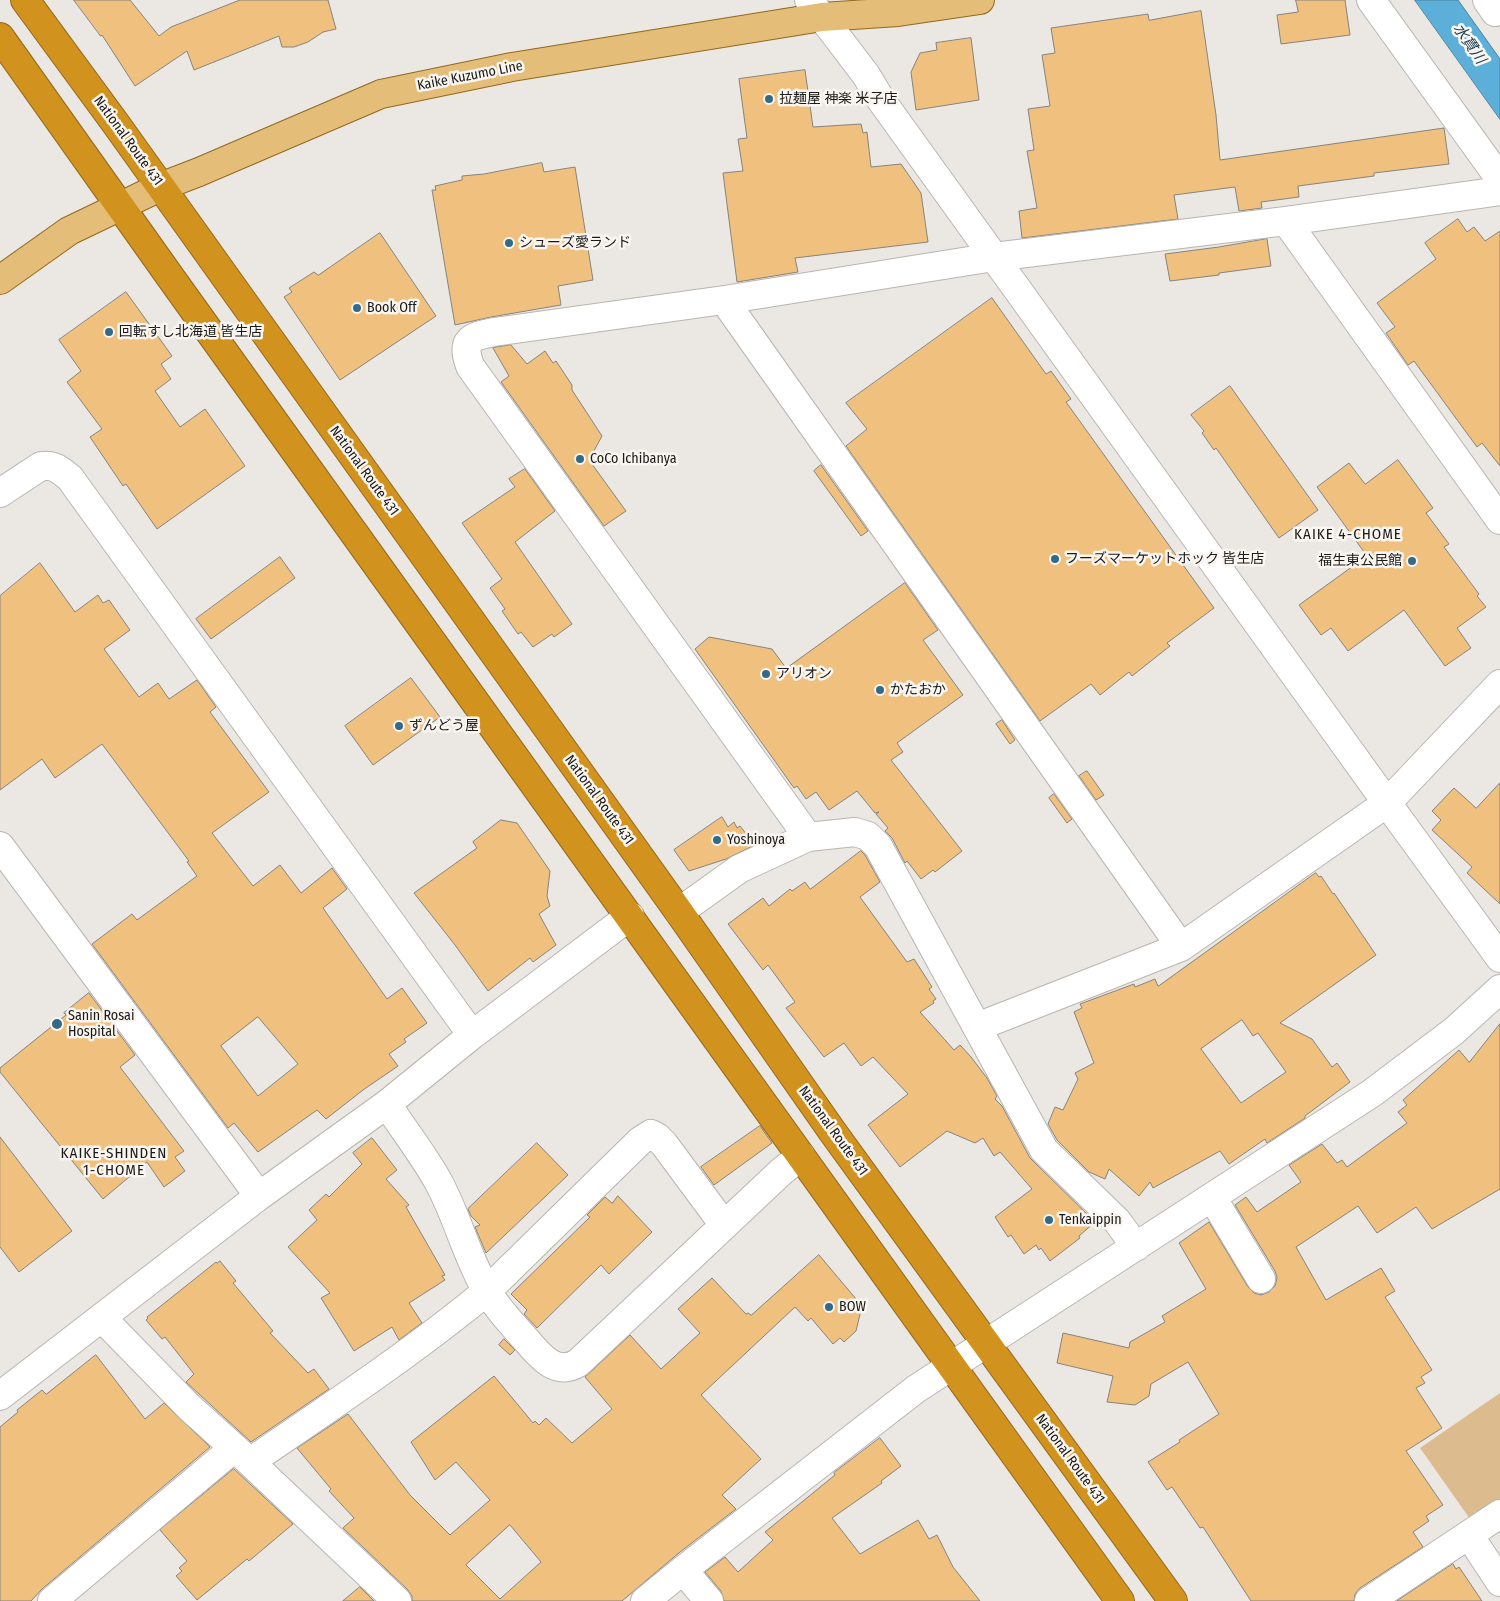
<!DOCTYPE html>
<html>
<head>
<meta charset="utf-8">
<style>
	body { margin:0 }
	canvas { display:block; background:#ebe8e3 }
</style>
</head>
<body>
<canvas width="1500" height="1601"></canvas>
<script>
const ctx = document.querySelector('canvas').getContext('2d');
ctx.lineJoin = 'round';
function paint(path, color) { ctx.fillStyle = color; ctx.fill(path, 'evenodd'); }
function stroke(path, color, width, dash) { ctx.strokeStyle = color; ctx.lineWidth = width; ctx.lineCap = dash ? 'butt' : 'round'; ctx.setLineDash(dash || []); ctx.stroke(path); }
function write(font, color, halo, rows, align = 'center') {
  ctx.font = font + ' "Fira Sans Condensed","Noto Sans JP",sans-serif'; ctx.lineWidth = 5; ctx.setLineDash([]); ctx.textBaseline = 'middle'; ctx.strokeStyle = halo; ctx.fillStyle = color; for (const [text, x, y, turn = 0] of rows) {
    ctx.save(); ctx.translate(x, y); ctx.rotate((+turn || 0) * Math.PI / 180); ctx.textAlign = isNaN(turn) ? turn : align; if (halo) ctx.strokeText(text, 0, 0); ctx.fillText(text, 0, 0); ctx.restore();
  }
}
const green = new Path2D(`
	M 1500,1393 L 1500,1499 L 1470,1519 L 1420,1448 Z`);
const water = new Path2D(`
	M 1415,0 L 1458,0 L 1500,59 L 1500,119 Z`);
const building = new Path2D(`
	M 74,0 L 130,0 L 159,36 L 171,27 L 240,0 L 328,0 L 336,29 L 323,32 L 308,42 L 294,47 L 282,47 L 279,36 L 194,70 L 187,51 L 135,86 L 102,35 L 101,36 Z
	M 1296,0 L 1345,0 L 1350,35 L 1281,44 L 1277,15 L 1298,12 Z
	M 1201,11 L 1216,115 L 1220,160 L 1444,128 L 1449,164 L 1374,173 L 1374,176 L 1298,186 L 1299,197 L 1261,202 L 1262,208 L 1239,211 L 1235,187 L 1174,195 L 1178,219 L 1022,238 L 1019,211 L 1037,208 L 1027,151 L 1034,150 L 1028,109 L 1050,106 L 1042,55 L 1055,53 L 1051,28 L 1148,14 L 1149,20 Z
	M 971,38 L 979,100 L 916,110 L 911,72 L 920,53 L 937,50 L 936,43 Z
	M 805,70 L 813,127 L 861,124 L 863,133 L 867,132 L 871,167 L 901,164 L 921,193 L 928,242 L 795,258 L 798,272 L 737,282 L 723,173 L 743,171 L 738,139 L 747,138 L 739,79 Z
	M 542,163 L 544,172 L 575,167 L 593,280 L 558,286 L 561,305 L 491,317 L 455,325 L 432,190 L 436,190 L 435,186 L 462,180 L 462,176 L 484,174 Z
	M 1458,219 L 1467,232 L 1474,227 L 1485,241 L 1500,231 L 1500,466 L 1482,443 L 1477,447 L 1414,361 L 1408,365 L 1386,333 L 1395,327 L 1377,303 L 1436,259 L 1425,243 Z
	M 380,233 L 436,316 L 340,380 L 284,297 L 292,292 L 289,288 L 314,272 L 318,275 Z
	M 1267,239 L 1271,266 L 1219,273 L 1219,275 L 1170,281 L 1165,254 L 1219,247 Z
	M 126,292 L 172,356 L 161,364 L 171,379 L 155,391 L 180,427 L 205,409 L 245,466 L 157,529 L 126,484 L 123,486 L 90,437 L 102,429 L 67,382 L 81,371 L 59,340 Z
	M 992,298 L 1046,374 L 1051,371 L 1071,399 L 1066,402 L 1214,608 L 1167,643 L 1170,646 L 1132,676 L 1129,672 L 1100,695 L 1091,684 L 1040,721 L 846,446 L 867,429 L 846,403 Z
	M 511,345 L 527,364 L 545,351 L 553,363 L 556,361 L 572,385 L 572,390 L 602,436 L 589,460 L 626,511 L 604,526 L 501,382 L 509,376 L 493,348 Z
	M 1230,386 L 1318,510 L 1279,538 L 1216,448 L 1214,450 L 1202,433 L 1204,431 L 1191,415 Z
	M 1398,460 L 1433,508 L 1426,513 L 1449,544 L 1444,547 L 1479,594 L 1477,596 L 1486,607 L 1457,628 L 1471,648 L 1445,666 L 1404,610 L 1348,651 L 1331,628 L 1321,635 L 1299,605 L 1367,556 L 1317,487 L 1349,463 L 1365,484 Z
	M 821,465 L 868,531 L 861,536 L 814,471 Z
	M 525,469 L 555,511 L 515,542 L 572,624 L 554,637 L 552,634 L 533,647 L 521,632 L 518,634 L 502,611 L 505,609 L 490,588 L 502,579 L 462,523 L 515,487 L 509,479 Z
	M 280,557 L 295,578 L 211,639 L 196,619 Z
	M 40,563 L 75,612 L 98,595 L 103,603 L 109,600 L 130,630 L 104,649 L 139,697 L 158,683 L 169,699 L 197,680 L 216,707 L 210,712 L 269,792 L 212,833 L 253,886 L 280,865 L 301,893 L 332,868 L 347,889 L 323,908 L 387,999 L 402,988 L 427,1023 L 404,1039 L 406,1042 L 389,1054 L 398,1066 L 363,1090 L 326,1119 L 317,1110 L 258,1152 L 234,1123 L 228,1128 L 92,944 L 132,914 L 137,920 L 197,876 L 187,862 L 189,861 L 102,744 L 55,778 L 42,759 L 0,790 L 0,596 ZM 258,1017 L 298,1064 L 258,1096 L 221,1046 Z
	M 905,583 L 938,630 L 923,640 L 963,695 L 897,743 L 903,752 L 891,760 L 962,851 L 935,872 L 933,870 L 921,879 L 907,861 L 905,863 L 892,838 L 885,831 L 888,828 L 876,814 L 879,812 L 875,813 L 857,791 L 829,810 L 816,792 L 806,799 L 797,786 L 794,788 L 695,649 L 709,637 L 772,649 L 786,668 Z
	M 411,678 L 440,717 L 373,765 L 345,726 Z
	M 1002,720 L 1015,740 L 1010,744 L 996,724 Z
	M 1087,771 L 1104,795 L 1096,800 L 1079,776 Z
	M 1500,783 L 1500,904 L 1467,873 L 1472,867 L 1432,830 L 1441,820 L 1432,811 L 1454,788 L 1476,808 Z
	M 1054,794 L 1072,819 L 1067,823 L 1049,798 Z
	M 722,817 L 728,827 L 734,822 L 737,828 L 740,826 L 755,845 L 726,859 L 689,871 L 674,850 Z
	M 501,820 L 517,823 L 550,871 L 547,896 L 550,906 L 539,914 L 556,945 L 533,962 L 530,958 L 488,991 L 455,945 L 414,893 L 477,848 L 473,842 Z
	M 861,851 L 865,855 L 880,882 L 860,897 L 907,962 L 914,959 L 932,987 L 929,989 L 936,999 L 933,1001 L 934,1003 L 920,1012 L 954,1050 L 960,1045 L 971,1057 L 987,1078 L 997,1096 L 995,1099 L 1002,1106 L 1030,1158 L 1095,1222 L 1079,1236 L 1080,1238 L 1050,1261 L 1041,1248 L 1039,1250 L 1036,1245 L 1024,1254 L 1011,1235 L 1008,1237 L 995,1217 L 1032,1189 L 1000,1152 L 994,1156 L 983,1138 L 975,1143 L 947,1131 L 900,1167 L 868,1125 L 908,1094 L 873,1057 L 861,1066 L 844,1043 L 824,1057 L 786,1008 L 795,1002 L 768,965 L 763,970 L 728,924 L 763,898 L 769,906 L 790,889 L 792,891 L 805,882 L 810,889 Z
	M 1316,873 L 1319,877 L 1321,876 L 1333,894 L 1334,893 L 1376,955 L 1280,1023 L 1312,1039 L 1332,1067 L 1337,1063 L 1350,1082 L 1305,1116 L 1305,1118 L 1267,1143 L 1265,1139 L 1229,1164 L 1220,1151 L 1153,1188 L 1150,1182 L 1139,1196 L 1109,1169 L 1105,1179 L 1089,1172 L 1057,1140 L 1048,1124 L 1055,1107 L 1063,1110 L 1078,1079 L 1075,1073 L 1094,1063 L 1074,1012 L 1082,1008 L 1080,1004 L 1134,984 L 1135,987 L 1155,979 L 1158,986 ZM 1242,1020 L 1253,1036 L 1258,1033 L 1286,1072 L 1241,1103 L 1201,1049 Z
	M 89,993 L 135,1055 L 120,1067 L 184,1151 L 175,1157 L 185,1171 L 164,1187 L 147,1162 L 103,1199 L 0,1072 L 0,1068 L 66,1015 L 64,1013 Z
	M 1500,1024 L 1500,1189 L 1432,1229 L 1416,1207 L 1377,1233 L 1358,1206 L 1296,1247 L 1326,1300 L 1381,1268 L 1395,1291 L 1385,1297 L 1432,1370 L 1421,1377 L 1425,1383 L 1416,1388 L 1442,1428 L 1406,1451 L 1443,1505 L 1426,1516 L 1429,1521 L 1413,1532 L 1423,1547 L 1360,1588 L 1355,1594 L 1354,1601 L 1251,1601 L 1203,1527 L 1200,1528 L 1172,1487 L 1167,1490 L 1148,1462 L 1180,1442 L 1179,1440 L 1219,1414 L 1188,1362 L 1151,1384 L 1149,1396 L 1135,1405 L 1107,1402 L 1113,1376 L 1057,1363 L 1063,1333 L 1129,1348 L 1130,1342 L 1165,1322 L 1162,1316 L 1206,1289 L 1179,1243 L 1209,1222 L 1248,1287 L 1254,1293 L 1261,1295 L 1269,1292 L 1275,1286 L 1277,1278 L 1275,1271 L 1235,1205 L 1246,1197 L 1257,1212 L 1301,1182 L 1289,1165 L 1322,1144 L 1337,1163 L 1342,1160 L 1347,1167 L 1407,1123 L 1398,1112 L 1407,1105 L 1403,1100 L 1459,1050 L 1469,1062 Z
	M 760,1126 L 772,1143 L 714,1185 L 701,1167 Z
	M 0,1137 L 72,1231 L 19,1272 L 0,1247 Z
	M 372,1138 L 397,1170 L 386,1179 L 409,1205 L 406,1207 L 445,1275 L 442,1276 L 445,1280 L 409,1303 L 422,1323 L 399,1340 L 392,1327 L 354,1351 L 321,1298 L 330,1293 L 288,1247 L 317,1220 L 309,1210 L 326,1194 L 329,1197 L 362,1164 L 353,1153 Z
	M 537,1143 L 568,1175 L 486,1253 L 475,1227 L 480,1225 L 471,1216 L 468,1209 Z
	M 618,1196 L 652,1232 L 609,1274 L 601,1265 L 537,1328 L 524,1314 L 527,1310 L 511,1294 L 590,1217 L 587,1215 L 605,1197 L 612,1203 Z
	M 819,1255 L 862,1306 L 856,1331 L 844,1342 L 840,1338 L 833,1344 L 811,1318 L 808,1321 L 795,1307 L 701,1395 L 761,1459 L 722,1495 L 736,1509 L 680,1552 L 622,1601 L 412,1601 L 412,1596 L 408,1590 L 343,1528 L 354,1518 L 329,1491 L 331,1489 L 297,1448 L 348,1414 L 410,1495 L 450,1535 L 490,1500 L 456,1462 L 435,1480 L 411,1442 L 494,1376 L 533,1423 L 535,1421 L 539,1425 L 546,1418 L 572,1443 L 612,1409 L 585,1377 L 630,1335 L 661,1369 L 700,1333 L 678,1309 L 712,1278 L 746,1314 L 748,1313 L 751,1315 ZM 510,1525 L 541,1562 L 500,1599 L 466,1565 Z
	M 220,1261 L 236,1281 L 233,1283 L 273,1331 L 270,1333 L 308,1373 L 314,1369 L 329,1389 L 251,1442 L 186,1382 L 194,1374 L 165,1337 L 162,1339 L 146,1320 L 148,1318 L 147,1317 L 216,1262 L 217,1263 Z
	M 504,1339 L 515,1350 L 510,1355 L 499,1345 Z
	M 96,1355 L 145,1419 L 164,1403 L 210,1447 L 42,1589 L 31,1601 L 0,1601 L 0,1427 L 18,1412 L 17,1410 L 42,1390 L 46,1394 Z
	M 880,1438 L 901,1466 L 881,1481 L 882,1483 L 832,1518 L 860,1554 L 918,1520 L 929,1539 L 937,1535 L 953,1567 L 980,1601 L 724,1601 L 721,1591 L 705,1572 L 725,1557 L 738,1572 L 773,1540 L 765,1532 L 835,1475 L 834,1473 Z
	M 234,1469 L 293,1524 L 249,1561 L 247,1559 L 197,1600 L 176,1576 L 182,1571 L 179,1568 L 187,1561 L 160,1530 Z
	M 1453,1564 L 1456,1569 L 1459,1567 L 1482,1601 L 1397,1601 Z
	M 360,1587 L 374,1601 L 343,1601 Z`);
const minor = new Path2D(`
	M 809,0 L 866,75 L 881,100 L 1387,803 L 1500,958
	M 1371,0 L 1500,179
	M 1487,0 L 1495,12
	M 1286,221 L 1500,520
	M 724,300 L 1181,947
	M 0,493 L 41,466 C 54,464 60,470 70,478 L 472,1035
	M 808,837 L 470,366 C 461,340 469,337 494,332 L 724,300 L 994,257 L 1286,221 L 1500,191
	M 0,846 L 259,1196
	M 679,912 L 739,869 L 808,837 L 855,832 L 868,836 L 878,846 L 1044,1150 L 1117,1221 L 1136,1247
	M 977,1027 L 1181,947 L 1387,803 L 1500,684
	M 387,1104 C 403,1129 425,1157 439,1183 C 458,1218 467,1258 487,1291 C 498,1310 514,1326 528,1342 C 541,1357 556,1376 578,1363 L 782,1171 L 801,1156
	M 1212,1197 L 1261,1279
	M 102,1318 L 189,1407 L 250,1462 L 397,1601
	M 0,1396 L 259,1196 L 387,1104 L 472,1035 L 630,916
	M 250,1462 C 330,1407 412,1353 487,1291 L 640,1141 L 651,1134 L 657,1137 L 664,1144 L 724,1225
	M 1469,1535 L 1500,1582
	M 683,1570 L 709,1601
	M 52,1601 L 234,1448
	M 645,1601 L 683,1570 L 916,1389 L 1372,1093 L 1454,1031 L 1500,989
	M 1369,1601 L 1500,1514`);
const major = new Path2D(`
	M 0,280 L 69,231 L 121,206 L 160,187 L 199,172 L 381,94 L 512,67 L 822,17 L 898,12 L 980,0`);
const highway = new Path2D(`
	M 25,0 L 116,124 L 679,912 L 832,1131 L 1173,1601
	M 0,37 L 171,278 L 1120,1601`);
const markers = [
	[769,99,5,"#336a85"],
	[509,243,5,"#336a85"],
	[357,308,5,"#336a85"],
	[109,332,5,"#336a85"],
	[580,459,5,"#336a85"],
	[1055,559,5,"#336a85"],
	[1412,561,5,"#336a85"],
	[766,674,5,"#336a85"],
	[880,690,5,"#336a85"],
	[399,726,5,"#336a85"],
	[717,840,5,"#336a85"],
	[57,1024,6,"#336a85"],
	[1049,1220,5,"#336a85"],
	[829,1307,5,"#336a85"]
];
const streetNames = [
	["Kaike Kuzumo Line",470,76,-11],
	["National Route 431",128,141,54],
	["National Route 431",364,471,54],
	["National Route 431",599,800,54],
	["National Route 431",833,1131,54],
	["National Route 431",1070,1459,54]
];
const poiNames = [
	["拉麺屋 神楽 米子店",779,99],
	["シューズ愛ランド",519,243],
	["Book Off",367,308],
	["回転すし北海道 皆生店",119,332],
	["CoCo Ichibanya",590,459],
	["フーズマーケットホック 皆生店",1065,559],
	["福生東公民館",1402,561,"right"],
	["アリオン",776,674],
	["かたおか",890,690],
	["ずんどう屋",409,726],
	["Yoshinoya",727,840],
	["Sanin Rosai",68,1016],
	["Hospital",68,1032],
	["Tenkaippin",1059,1220],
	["BOW",839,1307]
];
const waterNames = [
	["水貫川",1469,44,55]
];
const neighbourhoodNames = [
	["KAIKE 4-CHOME",1348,535],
	["KAIKE-SHINDEN",114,1154],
	["1-CHOME",114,1171]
];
paint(green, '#dcbc8f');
paint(water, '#5cafd8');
stroke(water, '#48829e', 1);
paint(building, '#f0c17e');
stroke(building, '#86837e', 1);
stroke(minor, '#b9b5b0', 30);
stroke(major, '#92681c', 30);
stroke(highway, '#92681c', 30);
stroke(minor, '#fff', 28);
stroke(major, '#e4be78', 28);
stroke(highway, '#d2921e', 28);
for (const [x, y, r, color] of markers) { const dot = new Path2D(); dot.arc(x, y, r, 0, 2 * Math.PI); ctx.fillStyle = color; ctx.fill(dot); stroke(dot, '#f9f5f0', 2); }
write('14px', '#1b1a18', '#f9f5f0', streetNames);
write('14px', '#1b1a18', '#f9f5f0', poiNames, 'left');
write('italic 15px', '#1e4354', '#f9f5f0', waterNames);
ctx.letterSpacing = '1px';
write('15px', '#1b1a18', '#f9f5f0', neighbourhoodNames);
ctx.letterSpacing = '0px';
</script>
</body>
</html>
